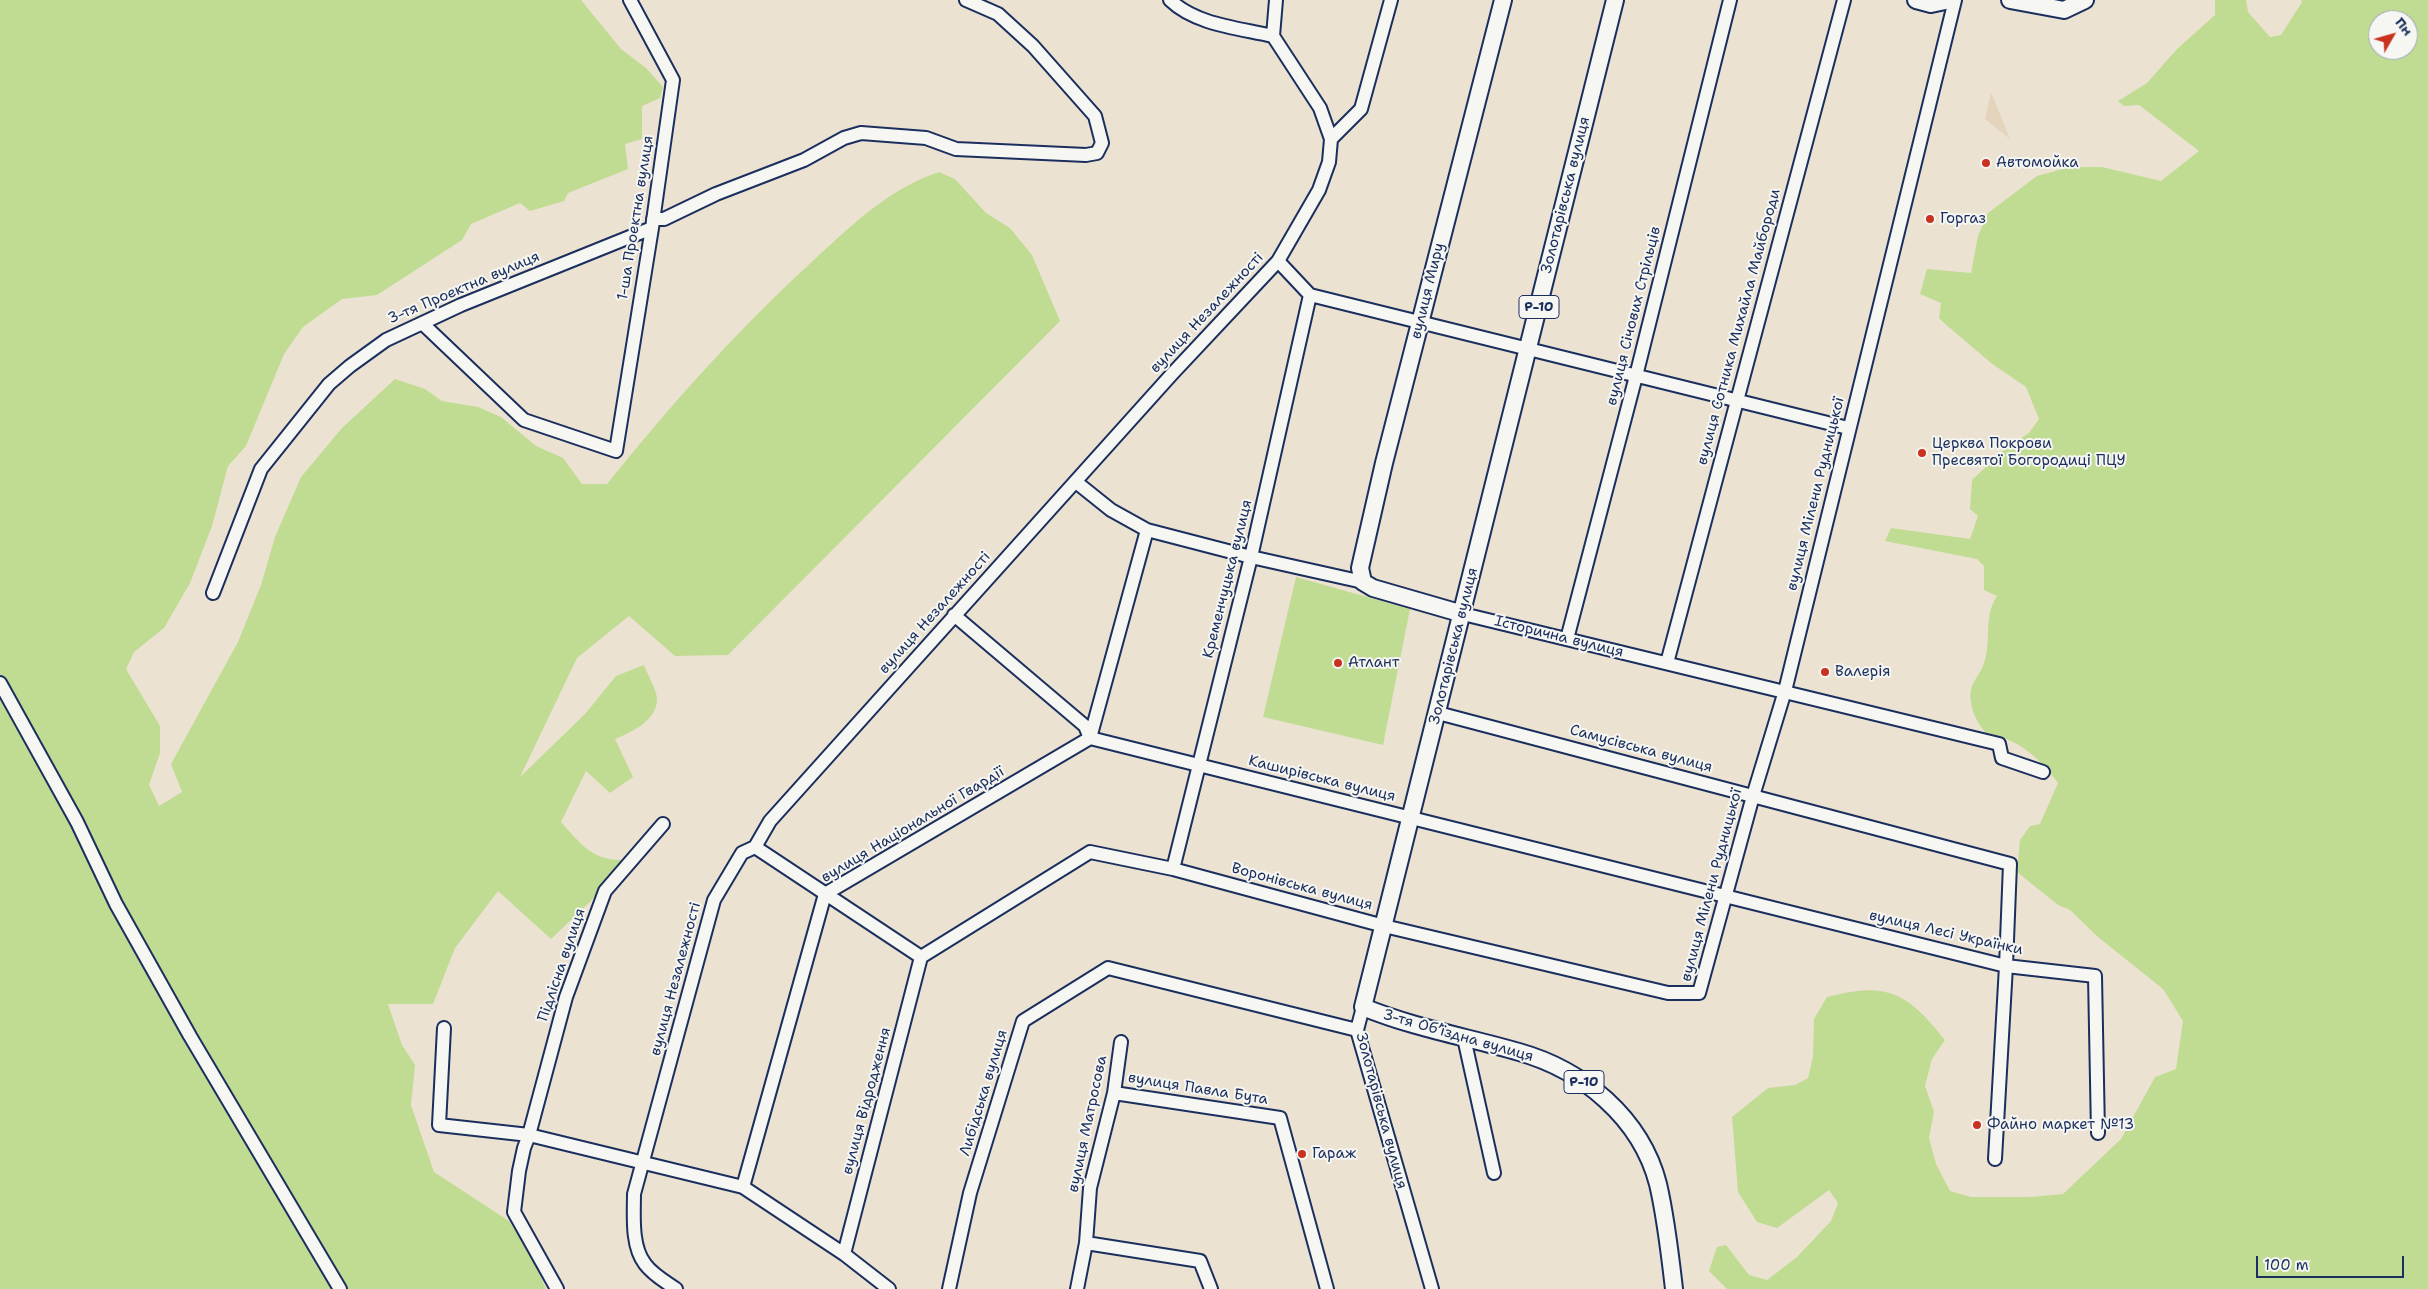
<!DOCTYPE html>
<html>
<head>
<meta charset="utf-8">
<style>
	body { margin:0 }
	#map { position:relative; width:2428px; height:1289px; overflow:hidden; background:#ece2d2; font-family:"Shantell Sans",sans-serif }
	canvas { display:block }
	.north { position:absolute; left:2368px; top:10px; width:50px; height:50px; box-sizing:border-box; background:#f6f6f2; border:1px solid #9ea6b7; border-radius:50%; rotate:52deg; font-size:14px; font-weight:700; line-height:20px; text-align:center; color:#1b2f5e }
	.north::after { content:''; display:block; margin:auto; width:18px; height:22px; background:#c8321e; clip-path:polygon(50% 0,100% 100%,50% 72%,0 100%) }
	.scale { position:absolute; left:2256px; top:1256px; width:148px; height:22px; box-sizing:border-box; border:2px solid #1b2f5e; border-top:0; padding-left:6px; font-size:15px; line-height:18px; white-space:nowrap; color:#1b2f5e; -webkit-text-stroke:4px #f6f6f2; paint-order:stroke }
</style>
</head>
<body>
<div id="map">
<canvas width="2428" height="1289"></canvas>
<div class="north">Пн</div>
<div class="scale">100 m</div>
</div>
<script>
const ctx = document.querySelector('canvas').getContext('2d');
ctx.lineJoin = 'round';
function paint(path, color) { ctx.fillStyle = color; ctx.fill(path, 'evenodd'); }
function stroke(path, color, width, dash) { ctx.strokeStyle = color; ctx.lineWidth = width; ctx.lineCap = dash ? 'butt' : 'round'; ctx.setLineDash(dash || []); ctx.stroke(path); }
function write(font, color, halo, rows, align = 'center') {
  ctx.font = font + ' "Shantell Sans",sans-serif'; ctx.lineWidth = 4; ctx.setLineDash([]); ctx.textBaseline = 'middle'; ctx.strokeStyle = halo; ctx.fillStyle = color; for (const [text, x, y, turn = 0] of rows) {
    ctx.save(); ctx.translate(x, y); ctx.rotate((+turn || 0) * Math.PI / 180); ctx.textAlign = isNaN(turn) ? turn : align; if (halo) ctx.strokeText(text, 0, 0); ctx.fillText(text, 0, 0); ctx.restore();
  }
}
const built = new Path2D(`
	M 1991,92 L 2010,139 L 1985,119 Z`);
const green = new Path2D(`
	M 0,0 L 581,0 L 621,49 L 646,68 L 663,87 L 660,98 L 642,106 L 642,139 L 625,144 L 628,169 L 568,193 L 564,201 L 530,211 L 520,203 L 471,224 L 462,240 L 377,295 L 342,299 L 303,327 L 284,354 L 246,446 L 228,466 L 212,526 L 190,583 L 164,628 L 134,652 L 126,669 L 160,726 L 160,753 L 149,785 L 159,806 L 182,792 L 171,764 L 238,642 L 261,585 L 275,537 L 301,477 L 342,428 L 395,379 L 425,389 L 442,401 L 478,407 L 501,417 L 536,446 L 563,458 L 582,484 L 607,484 C 671,404 740,327 816,258 C 853,224 890,188 939,172 L 955,179 L 986,213 L 1010,228 L 1032,255 L 1060,321 L 728,655 L 675,656 L 629,616 L 577,658 L 520,777 L 585,714 L 616,676 L 644,665 C 647,674 656,688 657,698 C 658,720 632,732 615,739 L 633,777 L 610,793 L 586,771 L 561,822 C 580,843 591,860 622,860 L 591,901 L 551,939 L 498,891 L 455,948 L 433,1004 L 388,1004 L 402,1045 L 415,1065 L 411,1105 L 434,1172 L 509,1221 L 531,1255 L 546,1289 L 0,1289 Z
	M 2215,0 L 2246,0 L 2248,12 L 2270,37 L 2281,35 L 2302,2 L 2301,0 L 2428,0 L 2428,1289 L 1727,1289 L 1709,1271 L 1717,1247 L 1726,1245 L 1749,1275 L 1767,1280 L 1797,1257 L 1831,1221 L 1838,1203 L 1829,1190 L 1777,1228 L 1757,1222 L 1738,1192 L 1732,1117 L 1768,1088 L 1795,1085 L 1808,1078 L 1813,1057 L 1814,1019 L 1827,997 C 1887,981 1907,992 1945,1040 L 1932,1059 L 1925,1086 L 1934,1112 L 1929,1138 L 1936,1164 L 1950,1191 L 1971,1197 L 2030,1197 L 2063,1194 L 2121,1139 L 2155,1077 L 2176,1069 L 2183,1021 L 2163,989 L 2098,937 L 2070,910 L 2058,905 L 2017,872 L 2020,840 L 2030,826 L 2040,824 L 2058,783 C 2040,758 2017,738 1986,733 C 1978,724 1973,715 1971,702 C 1968,682 1979,679 1984,663 C 1992,640 1983,617 1997,596 L 1984,590 L 1984,566 L 1977,559 L 1885,541 L 1891,528 L 1970,539 L 1978,516 L 1970,509 L 1972,480 L 2007,447 L 2029,433 L 2039,419 L 2026,387 L 1991,363 L 1944,323 L 1939,318 L 1941,303 L 1920,294 L 1927,269 L 1971,273 L 1978,236 L 1988,213 L 2037,176 L 2070,167 L 2102,167 L 2161,181 L 2199,151 L 2139,105 L 2124,106 L 2118,101 L 2147,83 L 2177,49 L 2215,15 ZM 2378,20 L 2408,20 L 2408,50 L 2378,50 Z
	M 1296,577 L 1410,609 L 1383,745 L 1263,717 Z`);
const minor = new Path2D(`
	M 1170,0 C 1196,25 1239,28 1273,36
	M 1331,139 L 1361,109 L 1391,0
	M 653,219 L 664,219 L 716,194 L 804,160 L 844,138 L 861,133 L 926,138 L 956,149 L 1086,155 L 1097,153 L 1102,143 L 1095,116 L 1033,46 L 998,14 L 966,0
	M 1278,261 L 1310,295 L 1848,428
	M 422,323 L 524,420 L 616,451 L 652,228 L 673,80 L 630,0
	M 1076,482 L 1111,510 L 1147,530 L 1251,557 L 1363,582
	M 213,593 L 261,469 L 329,384 L 350,366 L 386,340 L 461,305 L 652,228
	M 1463,614 L 1999,744 L 2002,758 L 2043,772
	M 954,615 L 1085,726 L 1090,738 L 2006,966 L 2095,976 L 2098,1133
	M 1567,639 L 1636,376 L 1730,0
	M 1667,663 L 1844,0
	M 0,683 L 77,822 L 116,904 L 190,1036 L 340,1289
	M 1438,713 L 2010,864 L 2006,966 L 1995,1159
	M 755,847 L 921,957
	M 1173,869 L 1251,557 L 1310,295
	M 921,957 L 1090,852 L 1173,869 L 1384,926 L 1668,993 L 1699,993 L 1753,796 L 1785,691 L 1955,0
	M 1363,1007 L 1357,1030 L 1432,1289
	M 444,1028 L 439,1125 L 529,1135 L 743,1187
	M 1464,1038 L 1494,1173
	M 1114,1093 L 1280,1118 L 1327,1289
	M 1086,1243 L 1200,1261 L 1211,1289
	M 844,1254 L 921,957
	M 557,1289 L 514,1212 L 519,1171 L 524,1148 L 529,1135 L 566,997 L 605,891 L 663,824
	M 676,1289 C 666,1282 653,1275 645,1264 C 631,1246 634,1215 634,1194 L 714,900 L 742,853 L 755,847 L 770,821 L 1172,374 L 1278,261 L 1319,190 L 1329,162 L 1331,139 L 1320,108 L 1273,36 L 1276,0
	M 889,1289 L 844,1254 L 743,1187 L 825,894 L 1090,738 L 1147,530
	M 949,1289 L 970,1193 L 1023,1021 L 1108,968 L 1357,1030
	M 1077,1289 L 1086,1243 L 1090,1188 L 1114,1093 L 1121,1042`);
const major = new Path2D(`
	M 1615,0 L 1363,1007 C 1414,1028 1467,1037 1519,1052 C 1583,1070 1641,1118 1658,1184 C 1666,1218 1670,1254 1674,1289
	M 1916,0 L 1931,4 L 1950,0
	M 2010,0 L 2064,10 L 2085,0
	M 1463,614 L 1373,588 L 1363,582 L 1360,568 L 1384,463 L 1503,0`);
const markers = [
	[1986,163,5,"#c8321e"],
	[1930,219,5,"#c8321e"],
	[1922,453,5,"#c8321e"],
	[1338,663,5,"#c8321e"],
	[1825,672,5,"#c8321e"],
	[1977,1125,5,"#c8321e"],
	[1302,1154,5,"#c8321e"]
];
const shields = [
	[1539,307,40],
	[1584,1082,40]
];
const shieldNames = [
	["Р-10",1539,307],
	["Р-10",1584,1082]
];
const poiNames = [
	["Автомойка",1996,163],
	["Горгаз",1940,219],
	["Церква Покрови",1932,444],
	["Пресвятої Богородиці ПЦУ",1932,461],
	["Атлант",1348,663],
	["Валерія",1835,672],
	["Файно маркет №13",1987,1125],
	["Гараж",1312,1154]
];
const streetNames = [
	["Золотарівська вулиця",1566,195,-76],
	["1-ша Проектна вулиця",636,218,-81],
	["3-тя Проектна вулиця",464,288,-23],
	["вулиця Миру",1428,291,-76],
	["вулиця Незалежності",1207,313,-47],
	["вулиця Січових Стрільців",1634,316,-76],
	["вулиця Сотника Михайла Майбороди",1739,327,-75],
	["вулиця Мілени Рудницької",1816,494,-76],
	["Кременчуцька вулиця",1228,579,-76],
	["вулиця Незалежності",935,613,-48],
	["Історична вулиця",1559,637,14],
	["Золотарівська вулиця",1454,646,-76],
	["Самусівська вулиця",1641,749,15],
	["Каширівська вулиця",1322,779,14],
	["вулиця Національної Гвардії",913,825,-31],
	["вулиця Мілени Рудницької",1712,885,-75],
	["Воронівська вулиця",1302,887,15],
	["вулиця Лесі Українки",1946,933,13],
	["Підлісна вулиця",562,965,-71],
	["вулиця Незалежності",676,979,-75],
	["3-тя Обʼїздна вулиця",1458,1036,16],
	["вулиця Павла Бута",1198,1089,9],
	["Либідська вулиця",984,1093,-73],
	["вулиця Відродження",867,1101,-75],
	["Золотарівська вулиця",1381,1111,75],
	["вулиця Матросова",1088,1124,-78]
];
paint(built, '#e5d4bc');
paint(green, '#c0dc93');
stroke(minor, '#1b2f5e', 16);
stroke(major, '#1b2f5e', 20);
stroke(minor, '#f6f6f2', 12);
stroke(major, '#f6f6f2', 16);
for (const [x, y, r, color] of markers) { const dot = new Path2D(); dot.arc(x, y, r, 0, 2 * Math.PI); ctx.fillStyle = color; ctx.fill(dot); stroke(dot, '#f6f6f2', 2); }
for (const [x, y, w] of shields) { const box = new Path2D(); box.roundRect(x - w / 2, y - 11.5, w, 23, 4); ctx.fillStyle = '#f6f6f2'; ctx.fill(box); stroke(box, '#1b2f5e', 1); }
write('bold 14px', '#1b2f5e', null, shieldNames);
write('15px', '#1b2f5e', '#f6f6f2', poiNames, 'left');
write('15px', '#1b2f5e', '#f6f6f2', streetNames);
</script>
</body>
</html>
